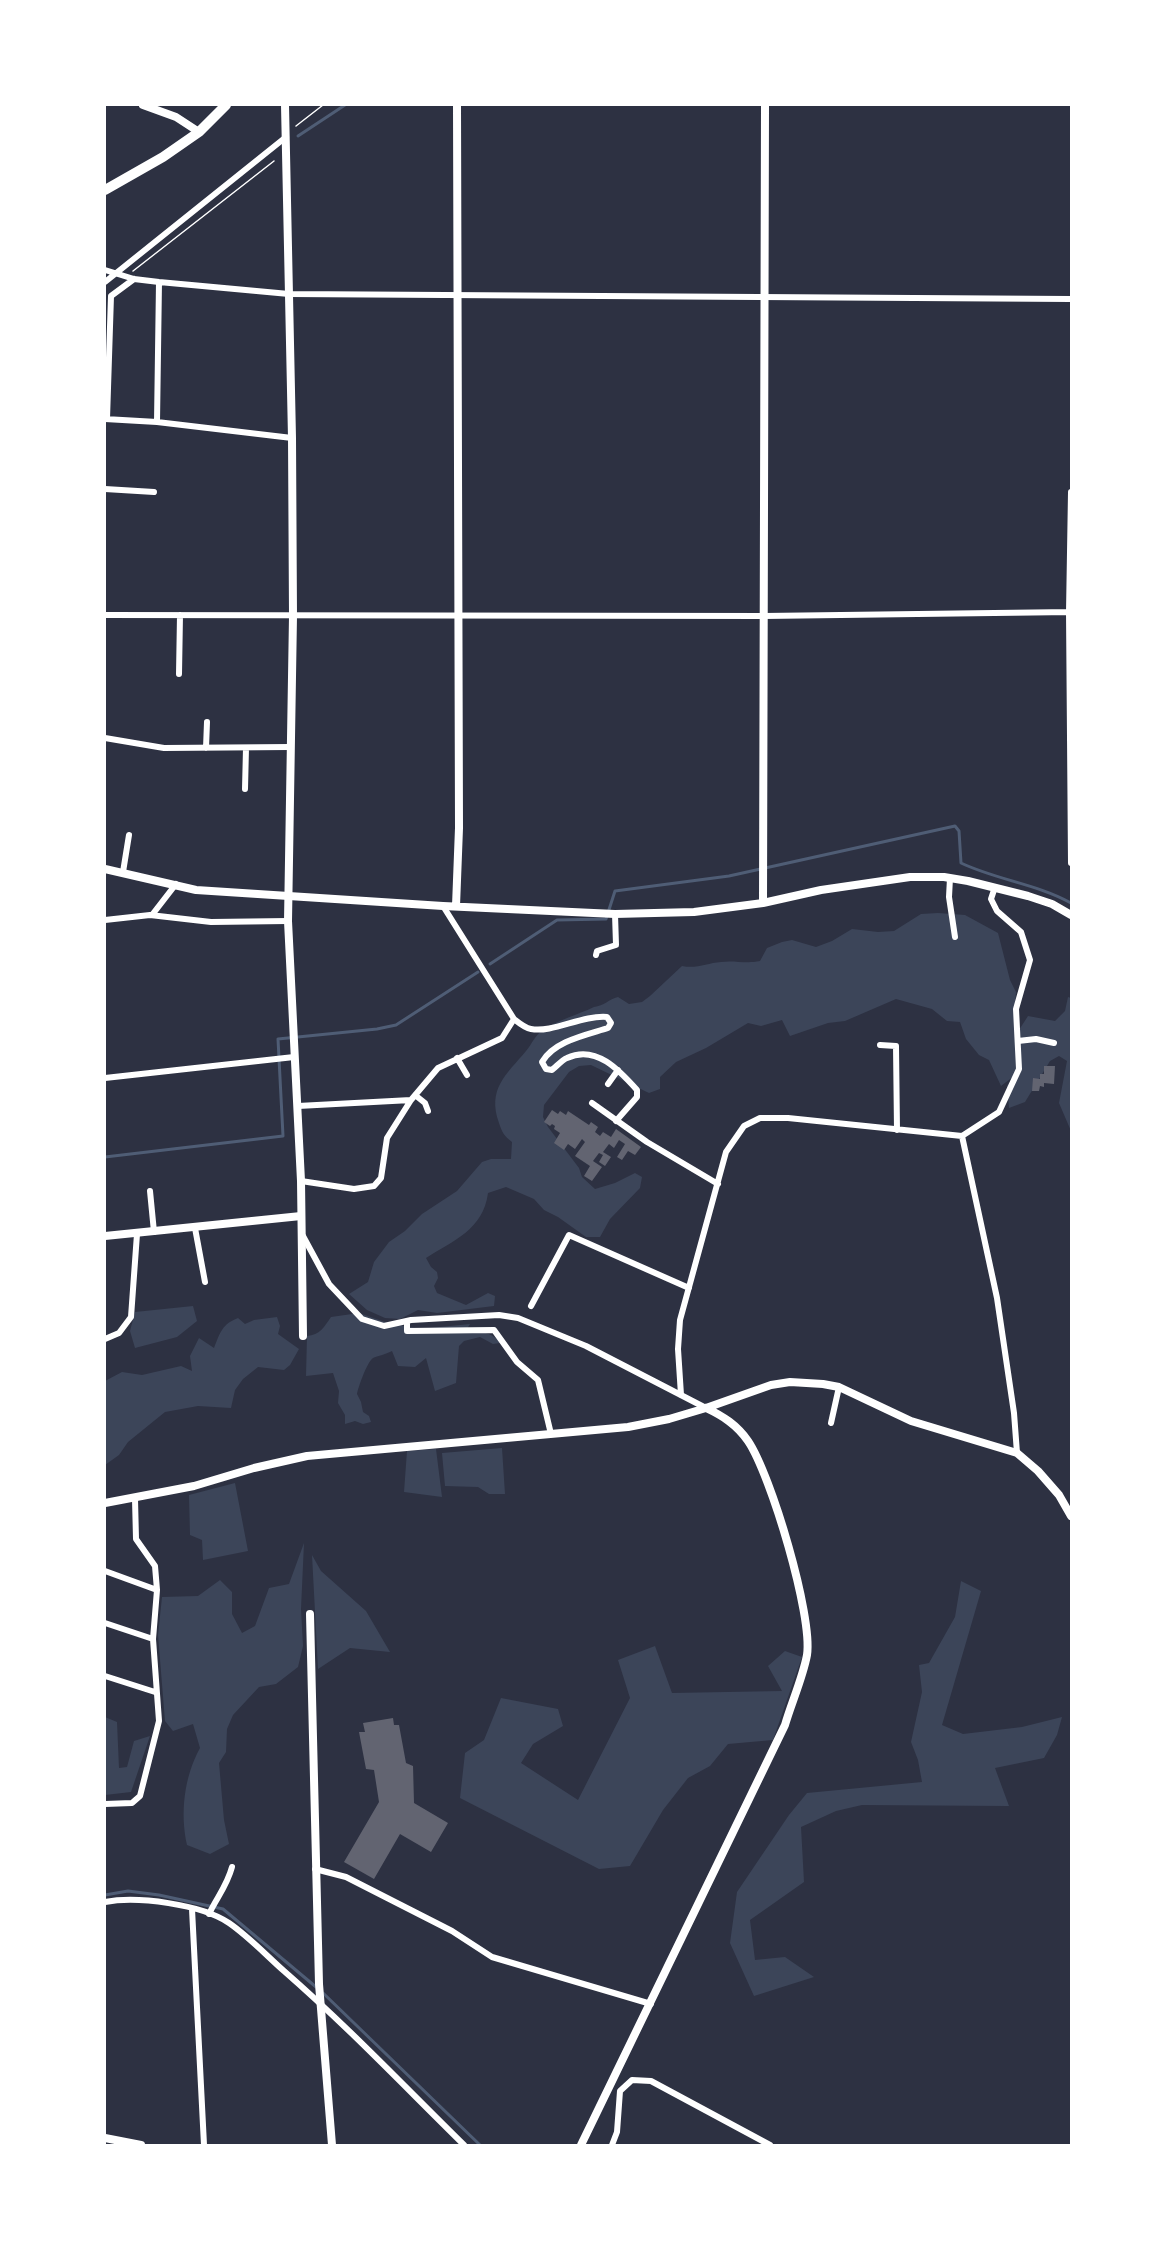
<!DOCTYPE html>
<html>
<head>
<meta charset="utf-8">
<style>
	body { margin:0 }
	#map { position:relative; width:1176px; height:2250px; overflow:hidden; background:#2d3142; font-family:"Golos Text",sans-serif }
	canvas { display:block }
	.frame { position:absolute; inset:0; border:106px solid #fff; pointer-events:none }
</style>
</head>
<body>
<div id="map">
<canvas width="1176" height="2250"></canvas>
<div class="frame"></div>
</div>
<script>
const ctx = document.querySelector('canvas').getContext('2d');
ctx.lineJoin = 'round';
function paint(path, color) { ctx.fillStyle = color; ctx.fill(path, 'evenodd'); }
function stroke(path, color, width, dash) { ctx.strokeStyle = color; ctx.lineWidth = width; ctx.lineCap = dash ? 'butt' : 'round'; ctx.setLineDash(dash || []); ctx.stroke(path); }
const green = new Path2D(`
	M 938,913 L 965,915 L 998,933 L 1010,980 L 1016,992 L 1015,1005 L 1016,1072 L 1017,1033 L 1028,1016 L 1055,1021 L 1065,1011 L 1068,997 L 1071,998 L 1071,1131 L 1059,1103 L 1067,1061 L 1059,1056 L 1050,1061 L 1025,1102 L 1009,1108 L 1007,1086 L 1014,1076 L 1001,1086 L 989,1060 L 979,1055 L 966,1039 L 960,1022 L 947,1021 L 932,1009 L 896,999 L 845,1021 L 828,1023 L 790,1036 L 782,1020 L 761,1026 L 748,1023 L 706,1048 L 676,1062 L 660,1077 L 660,1089 L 649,1093 L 591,1065 L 579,1066 L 569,1072 L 544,1105 L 543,1117 L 548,1127 L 579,1168 L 582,1177 L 595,1189 L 615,1183 L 635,1173 L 642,1177 L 640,1188 L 610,1219 L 600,1237 L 586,1237 L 558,1217 L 544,1210 L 534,1199 L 506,1187 L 488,1193 C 483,1230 454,1240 426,1258 L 431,1267 L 437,1272 L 438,1278 L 434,1286 L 437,1293 L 466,1305 L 488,1293 L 495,1296 L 494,1306 L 437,1313 L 418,1310 L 400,1319 L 385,1318 L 367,1310 L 349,1294 L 368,1282 L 374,1262 L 389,1242 L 405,1231 L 422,1214 L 457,1191 L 482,1162 L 491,1159 L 511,1159 L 512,1142 C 504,1136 502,1132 499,1123 C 487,1089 506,1075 526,1051 C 532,1044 535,1035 543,1030 C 558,1020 577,1015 594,1007 C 604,1006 609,999 618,997 L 629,1004 L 642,1002 L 650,996 L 682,966 C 697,969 707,963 721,962 C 734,960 746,964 760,961 L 767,948 L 782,942 L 792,940 L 816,947 L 832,941 L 852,929 L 878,932 L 894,931 L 921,914 Z
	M 193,1306 L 197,1321 L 177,1337 L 135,1348 L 130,1331 L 135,1312 Z
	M 359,1313 L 388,1323 L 420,1329 L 470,1324 L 467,1329 C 478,1331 493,1332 500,1343 L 493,1344 L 480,1337 L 464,1341 L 459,1346 L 456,1383 L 435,1391 L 426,1358 L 415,1367 L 398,1366 L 392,1351 C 387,1354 377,1356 373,1358 C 367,1362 358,1388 357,1394 L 361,1402 L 363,1412 L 369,1416 L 371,1422 L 363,1424 L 355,1421 L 345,1424 L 345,1415 L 338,1403 L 339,1391 L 333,1373 L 306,1376 L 307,1336 C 320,1335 324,1327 331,1317 Z
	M 277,1317 L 280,1326 L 278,1334 L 299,1349 L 290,1365 L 284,1370 L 258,1367 L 243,1379 L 235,1390 L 231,1408 L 198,1406 L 165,1412 L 128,1442 L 119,1455 L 105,1465 L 105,1381 L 122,1372 L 142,1375 L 181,1366 L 192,1371 L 190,1356 L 199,1338 L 214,1348 C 220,1333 222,1324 238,1318 L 245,1324 L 254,1320 Z
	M 502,1448 L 505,1494 L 489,1494 L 478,1487 L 445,1486 L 442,1453 Z
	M 436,1449 L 442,1497 L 404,1492 L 407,1451 Z
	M 235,1483 L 248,1551 L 203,1560 L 202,1540 L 190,1535 L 189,1495 Z
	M 304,1543 L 301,1609 L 303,1646 L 298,1667 L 276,1684 L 259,1687 L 233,1715 L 227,1729 L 226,1752 L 219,1763 L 224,1820 L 229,1844 L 210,1854 L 187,1845 C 180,1813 184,1777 200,1748 L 193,1724 L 173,1731 L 165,1721 L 158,1635 L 162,1597 L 198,1596 L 220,1580 L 232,1592 L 232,1614 L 242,1633 L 255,1626 L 269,1588 L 289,1584 Z
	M 312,1555 L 321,1571 L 366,1611 L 390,1652 L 350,1648 L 318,1669 Z
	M 961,1581 L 981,1591 L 942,1725 L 963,1734 L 1022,1727 L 1062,1717 L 1057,1735 L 1044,1758 L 995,1768 L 1009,1806 L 862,1805 L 836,1811 L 801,1827 L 804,1882 L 750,1920 L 755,1960 L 785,1957 L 814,1977 L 754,1996 L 730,1943 L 737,1892 L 789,1815 L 807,1793 L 922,1782 L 918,1760 L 911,1742 L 922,1692 L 919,1665 L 929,1663 L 955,1617 Z
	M 655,1646 L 672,1693 L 782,1691 L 768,1666 L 785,1651 L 802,1657 L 773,1740 L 728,1744 L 710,1766 L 688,1778 L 663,1810 L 630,1866 L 599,1869 L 460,1798 L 465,1753 L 484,1740 L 501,1698 L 558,1709 L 563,1726 L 533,1744 L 521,1763 L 578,1800 L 630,1698 L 618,1660 Z
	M 105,1717 L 117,1722 L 119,1768 L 127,1767 L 134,1741 L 150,1736 L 131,1792 L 105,1795 Z`);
const stream = new Path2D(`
	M 298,136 L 345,105
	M 490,964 L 557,920 L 606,919 L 615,891 L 729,876 L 955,826 L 959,831 L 961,863 C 997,880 1037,884 1071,903
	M 105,1157 L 283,1136 L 278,1039 L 377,1029 L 396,1025 L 478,972
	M 105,1895 L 128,1891 L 159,1895 L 223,1909 L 316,1987
	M 323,1993 L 480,2145`);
const building = new Path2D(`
	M 1044,1066 L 1055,1066 L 1054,1084 L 1044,1083 L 1044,1087 L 1040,1086 L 1039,1091 L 1032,1091 L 1033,1078 L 1040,1079 L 1040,1074 L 1044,1074 Z
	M 552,1110 L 558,1114 L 560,1111 L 566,1115 L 568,1111 L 589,1125 L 591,1122 L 598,1127 L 595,1132 L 600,1136 L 603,1132 L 611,1137 L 616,1129 L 641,1147 L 635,1155 L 628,1151 L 622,1160 L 617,1157 L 625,1144 L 619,1140 L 614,1148 L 609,1144 L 603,1152 L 611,1157 L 605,1166 L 599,1162 L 603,1155 L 599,1153 L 593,1161 L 602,1167 L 592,1181 L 584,1176 L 590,1166 L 575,1156 L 585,1142 L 582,1139 L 575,1149 L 568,1144 L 564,1150 L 554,1143 L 560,1133 L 554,1129 L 555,1126 L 552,1124 L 550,1126 L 544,1122 Z
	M 393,1718 L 394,1725 L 399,1725 L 406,1763 L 413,1766 L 414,1803 L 448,1823 L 431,1852 L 400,1834 L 374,1879 L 344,1862 L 379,1802 L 374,1770 L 366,1769 L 359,1732 L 365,1732 L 363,1723 Z`);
const path = new Path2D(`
	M 296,126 L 323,105
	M 133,271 L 274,161`);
const minor = new Path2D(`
	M 105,270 L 134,279 L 159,282 L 289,294 L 1071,299
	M 105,282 L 286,137
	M 105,419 L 157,422 L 292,438
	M 107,419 L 111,296 L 134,279
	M 157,422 L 159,282
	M 105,489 L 154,492
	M 1071,492 L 1069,612 L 1071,863
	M 105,615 L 764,616 L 1071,612
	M 179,674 L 180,615
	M 105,738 L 164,748 L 290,747
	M 206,748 L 207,722
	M 245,789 L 246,748
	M 123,872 L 129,835
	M 950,878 L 949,897 L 955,937
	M 152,915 L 176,884
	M 105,920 L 150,915 L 211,922 L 288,921
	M 596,955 L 597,951 L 616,945 L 615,914
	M 514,1019 C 519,1023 525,1028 531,1029 C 553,1033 582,1015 607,1017 L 611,1023 L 608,1028 C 586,1035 554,1041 542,1062 L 546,1069 L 552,1070 C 557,1066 562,1060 567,1058 C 596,1044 620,1071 637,1090 L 637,1097 L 616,1121
	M 1018,1041 L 1036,1039 L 1054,1043
	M 880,1045 L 896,1046 L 897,1130
	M 457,1058 L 467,1075
	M 105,1078 L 294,1057
	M 608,1084 L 618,1070
	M 415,1095 L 425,1103 L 428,1111
	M 592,1103 L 647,1142 L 718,1184
	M 298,1106 L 411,1100
	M 962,1136 L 997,1298 L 1014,1413 L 1017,1453
	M 301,1181 L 354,1189 L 374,1186 L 381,1178 L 387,1138 L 411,1100 L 438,1068 L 502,1038 L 514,1019 L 443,906
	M 150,1191 L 154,1232
	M 195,1228 L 205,1282
	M 303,1236 L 329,1284 L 362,1319 L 384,1326 L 411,1320 L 499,1315 L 518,1318 L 586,1346 L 706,1408
	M 531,1306 L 569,1235 L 689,1288
	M 407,1321 L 407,1331 L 494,1330 L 517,1362 L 538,1380 L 551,1434
	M 105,1339 L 119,1333 L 131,1317 L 137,1234
	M 681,1395 L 678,1349 L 680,1320 L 726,1152 L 744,1126 L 760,1118 L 788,1118 L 962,1136 L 999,1112 L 1019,1069 L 1016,1009 L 1030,960 L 1021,932 L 997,911 L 991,899 L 995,887
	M 831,1423 L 839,1387
	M 105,1571 L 157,1590
	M 105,1623 L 153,1639
	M 105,1676 L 155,1692
	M 105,1804 L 132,1803 L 140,1796 L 159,1721 L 153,1639 L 157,1590 L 155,1566 L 136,1539 L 135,1499
	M 315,1869 L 346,1877 L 452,1931 L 492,1957 L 651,2004
	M 105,1902 C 137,1896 201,1904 229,1923 C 248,1936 266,1955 284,1971 C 347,2026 404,2086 464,2145
	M 192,1909 L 204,2145
	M 209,1914 C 217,1897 227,1886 232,1867
	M 612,2145 L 617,2132 L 620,2091 L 632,2080 L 651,2081 L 770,2145`);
const tertiary = new Path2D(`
	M 143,105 L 176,117 L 199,132
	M 105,869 L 196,890 L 443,906 L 615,914 L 694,912 L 763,903 L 821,890 L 910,877 L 944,877 L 968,881 L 1028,896 L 1052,904 L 1071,915
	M 763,903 L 765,105
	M 456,906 L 459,828 L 457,105
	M 105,1236 L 301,1216
	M 105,1503 L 194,1486 L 254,1468 L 307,1456 L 628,1427 L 669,1419 L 706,1408 L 771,1385 L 790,1382 L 823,1384 L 839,1387 L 911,1421 L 1017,1453 L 1038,1471 L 1059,1495 L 1071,1516
	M 105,2138 L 141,2145
	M 581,2145 L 785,1725 C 791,1704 803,1677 807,1655 C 813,1616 771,1475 748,1441 C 737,1425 723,1416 706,1408`);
const secondary = new Path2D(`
	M 285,105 L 292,438 L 293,616 L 288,921 L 301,1181 L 303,1336
	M 310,1614 L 319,1984 L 332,2145`);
const trunk = new Path2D(`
	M 105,190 L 163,157 L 199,132 L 226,105`);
paint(green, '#3c4559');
stroke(stream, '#4f5d75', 3);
paint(building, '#626471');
stroke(path, '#fff', 1.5);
stroke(minor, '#fff', 6);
stroke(tertiary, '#fff', 8);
stroke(secondary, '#fff', 8);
stroke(trunk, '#fff', 10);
</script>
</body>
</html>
